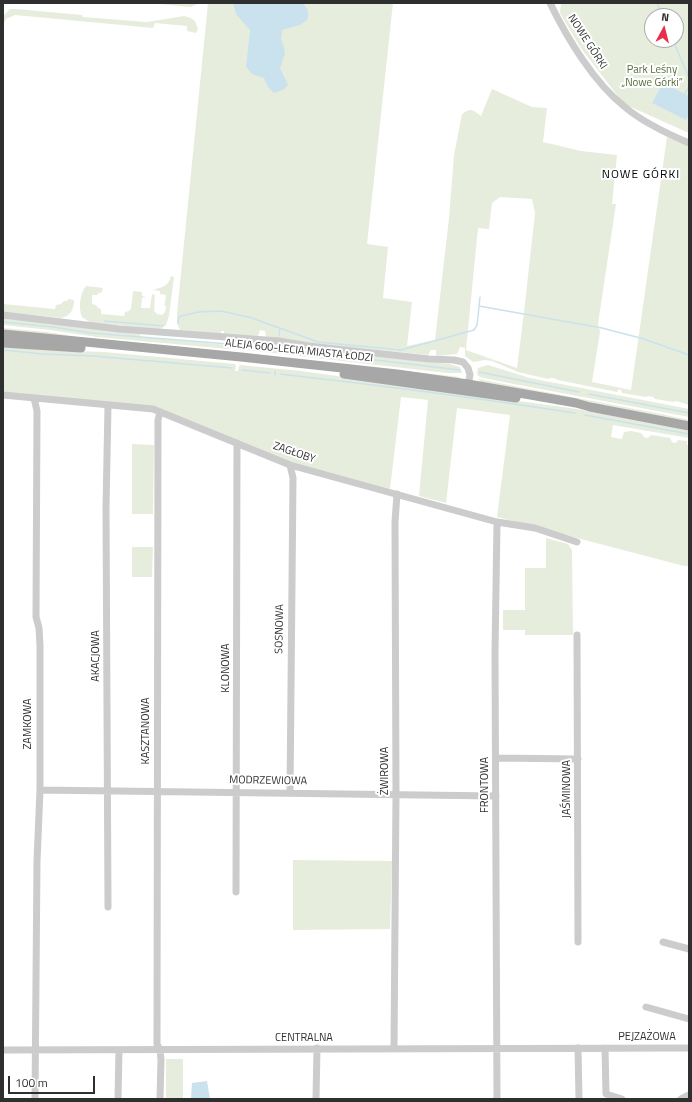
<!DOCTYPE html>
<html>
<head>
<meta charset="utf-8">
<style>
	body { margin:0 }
	#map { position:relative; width:692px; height:1102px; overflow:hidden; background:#fff; font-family:"Titillium Web",sans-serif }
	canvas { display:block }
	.frame { position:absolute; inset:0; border:4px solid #2f2f2f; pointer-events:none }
	.north { position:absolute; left:644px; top:8px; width:40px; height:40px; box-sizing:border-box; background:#fff; border:1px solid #acacac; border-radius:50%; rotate:7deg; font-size:11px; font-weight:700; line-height:16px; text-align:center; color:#2f2f2f }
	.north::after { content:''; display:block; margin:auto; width:14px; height:18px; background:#e8304b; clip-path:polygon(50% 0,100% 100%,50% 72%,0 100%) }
	.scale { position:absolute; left:8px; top:1076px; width:87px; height:18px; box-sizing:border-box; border:2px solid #2f2f2f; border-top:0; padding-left:5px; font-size:12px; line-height:14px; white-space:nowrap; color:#2f2f2f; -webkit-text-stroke:3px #fff; paint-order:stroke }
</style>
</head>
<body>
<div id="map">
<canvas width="692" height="1102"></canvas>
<div class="frame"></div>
<div class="north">N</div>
<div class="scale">100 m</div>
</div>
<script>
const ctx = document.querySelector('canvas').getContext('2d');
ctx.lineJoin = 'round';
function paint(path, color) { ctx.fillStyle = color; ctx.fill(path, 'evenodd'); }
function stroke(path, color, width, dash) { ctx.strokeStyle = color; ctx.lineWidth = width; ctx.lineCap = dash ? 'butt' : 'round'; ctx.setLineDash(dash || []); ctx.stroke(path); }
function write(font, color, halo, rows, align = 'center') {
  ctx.font = font + ' "Titillium Web",sans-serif'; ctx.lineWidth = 4; ctx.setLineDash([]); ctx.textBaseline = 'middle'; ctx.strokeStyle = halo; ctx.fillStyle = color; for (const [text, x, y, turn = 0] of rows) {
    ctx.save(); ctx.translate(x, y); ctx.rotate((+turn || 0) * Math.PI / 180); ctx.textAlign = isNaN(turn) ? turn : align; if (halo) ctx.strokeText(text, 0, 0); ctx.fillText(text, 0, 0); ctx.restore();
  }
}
const green = new Path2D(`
	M 148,3 L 199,3 L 191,7 Z
	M 208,3 L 393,3 L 367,244 L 388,247 L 383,298 L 412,302 L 407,346 L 435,340 L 449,218 L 454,155 L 462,114 C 471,107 473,110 481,116 L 492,89 L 532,107 L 547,108 L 543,142 L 581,151 L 617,155 L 612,204 L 616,204 L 598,324 L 600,332 L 592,382 L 631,390 L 667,137 L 689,146 L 689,405 L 676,401 L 673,402 L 655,399 L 653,397 L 648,396 L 646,397 L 622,393 L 621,390 L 619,389 L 617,392 L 558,380 C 554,378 553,377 548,379 L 518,372 L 492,361 L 485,360 L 473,362 L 465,356 L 465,348 L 460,347 L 457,354 L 437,356 L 436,355 L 436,350 L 431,350 L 428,355 L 311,343 L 266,337 L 265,331 L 260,330 L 258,336 L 224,334 L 224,331 L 221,331 L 221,334 L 180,330 L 177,323 L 177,313 ZM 500,197 L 532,199 L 535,213 L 524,312 L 517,368 L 466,350 L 478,228 L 489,229 L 492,203 Z
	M 561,3 L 689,3 L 689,133 L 624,104 L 580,47 L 560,13 ZM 652,16 L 676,16 L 676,40 L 652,40 Z
	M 10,9 L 16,9 L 82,15 L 83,17 L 147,22 L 184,16 L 191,18 L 195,21 L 198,29 L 196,33 L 187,31 L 187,26 L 155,23 L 153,28 L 15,15 L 6,19 L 3,25 L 3,16 Z
	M 171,276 L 174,277 L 169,316 L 166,325 L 160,329 L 91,323 L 82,317 C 78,308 80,293 86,286 L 103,288 L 102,292 L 99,293 L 97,295 L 92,295 L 92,304 L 96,305 L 98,308 L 101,309 L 101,314 L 124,316 L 125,312 L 129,311 L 131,309 L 133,291 L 142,292 L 142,296 L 146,297 L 142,298 L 141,308 L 150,308 L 152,294 L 155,295 C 154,301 155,305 154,311 L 157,314 L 162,315 L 165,312 L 166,307 L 164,304 L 165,303 L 166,295 L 160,294 L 160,291 L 153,290 C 162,287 168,287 171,276 Z
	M 68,299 L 74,300 C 74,309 71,316 61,318 L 3,312 L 3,304 L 55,309 L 56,305 L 61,304 L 64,301 L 67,301 Z
	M 3,318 L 140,334 L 140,337 L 229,345 L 229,341 L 231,342 L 232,345 L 231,348 L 229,349 L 97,337 L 50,330 L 3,325 Z
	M 3,328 L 47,332 L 78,337 L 253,354 L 460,377 L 457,379 L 3,330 Z
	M 240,342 L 240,346 L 274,348 L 274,346 L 276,346 L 250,343 L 274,344 L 303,349 L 280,347 L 282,347 L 282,349 L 318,354 L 318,351 L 449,364 L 460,367 L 462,373 L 447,373 L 239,349 L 236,348 L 236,345 Z
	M 3,347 L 48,350 L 104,352 L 235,364 L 236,366 L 235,371 L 238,371 L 239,366 L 240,365 L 301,371 L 577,409 L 689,430 L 689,438 L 613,425 L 611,437 L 622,439 L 624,432 L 631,431 L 641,433 L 644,437 L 648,438 L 651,435 L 670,438 L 672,442 L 676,443 L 678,440 L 687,441 L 687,445 L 689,445 L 689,566 L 684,566 L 497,517 L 510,415 L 457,408 L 446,503 L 419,496 L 428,400 L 401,397 L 390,489 L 290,462 L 159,409 L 3,392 Z
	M 488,365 L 530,378 L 689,409 L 689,417 L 503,382 L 480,377 L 477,375 L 478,368 Z
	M 478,379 L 661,414 L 689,420 L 689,422 L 482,383 Z
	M 132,444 L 154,445 L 153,514 L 132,514 Z
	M 546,538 L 568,544 L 572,550 L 573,635 L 525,635 L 525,630 L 503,630 L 503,610 L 525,610 L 525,568 L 546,568 Z
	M 132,547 L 153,547 L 152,577 L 132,577 Z
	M 293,860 L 392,861 L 390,929 L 293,930 Z
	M 166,1059 L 183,1059 L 183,1099 L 166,1099 Z`);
const water = new Path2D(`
	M 233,3 L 303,3 C 308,9 310,13 307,20 L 300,25 L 282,30 L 281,39 L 284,47 L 285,54 L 280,68 L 288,85 L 283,90 L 274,93 L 268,87 L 264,78 L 252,74 L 246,67 L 250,30 L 236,14 Z
	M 663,83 L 689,96 L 689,115 L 686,120 L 652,103 Z
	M 207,1081 L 210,1099 L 191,1099 L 192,1083 Z`);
const stream = new Path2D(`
	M 657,3 L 663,16
	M 673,40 L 689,78
	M 685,94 L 689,86
	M 479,306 L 602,328 L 644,339 L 689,355
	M 105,321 L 163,326
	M 3,322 L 53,327 L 91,333 L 229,344
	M 178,323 L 179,317 L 181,316 L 199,312 L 221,311 L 252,318 L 318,342 L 401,350 L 474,330 L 477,325 L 480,297
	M 279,336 L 280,328
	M 240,345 L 274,348
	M 282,349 L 460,370
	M 3,350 L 43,354 L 93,356 L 232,368
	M 277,351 L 278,346
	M 242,370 L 270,373
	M 479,372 L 579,392
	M 280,374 C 378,385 477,398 575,413
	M 275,375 L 275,371
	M 589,394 L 689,413
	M 585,415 L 689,434`);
const minor = new Path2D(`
	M 550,3 C 567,38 594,83 625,107 C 642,122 668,134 689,143
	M 3,315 L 119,329 L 279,341 L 309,346 L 429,359 L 454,360 L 463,362 L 468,368 L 470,375 L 467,389
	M 3,395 L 153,409 L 290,465 L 497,522 L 535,528 L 577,542
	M 34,398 L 37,411 L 36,617 L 39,628 L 40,646 L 40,790 L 37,861 L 35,1099
	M 108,405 L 106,508 L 108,907
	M 497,522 L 495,653 L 497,1099
	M 577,635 L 578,942
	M 496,758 L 578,759
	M 40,790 L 496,796
	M 290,793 L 293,478 L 290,465
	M 236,892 L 237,443
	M 663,942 L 689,949
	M 646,1007 L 689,1019
	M 578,1048 L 579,1099
	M 605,1048 L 606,1094 L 622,1099
	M 394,1049 L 396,794 L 395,522 L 397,494
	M 3,1050 L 689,1048
	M 118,1099 L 119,1050
	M 160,1099 L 161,1060 L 160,1050 L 157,1044 L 157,1034 L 158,420 L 160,412
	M 316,1099 L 317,1048
	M 681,1099 L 689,1095`);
const major = new Path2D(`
	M 3,334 L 241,357 L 397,374 L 468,384 L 576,403 L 590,407 L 689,426
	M 3,343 L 81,348
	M 344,374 L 516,398`);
const streetNames = [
	["NOWE GÓRKI",587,42,57],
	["ALEJA 600-LECIA MIASTA ŁODZI",299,351,6],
	["ZAGŁOBY",294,453,19],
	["SOSNOWA",280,629,-89],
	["AKACJOWA",96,656,-90],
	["KLONOWA",226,668,-90],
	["ZAMKOWA",28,724,-90],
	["KASZTANOWA",146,731,-90],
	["ŻWIROWA",385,771,-90],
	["MODRZEWIOWA",268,781,1],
	["FRONTOWA",485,785,-90],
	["JAŚMINOWA",567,789,-90],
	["PEJZAŻOWA",647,1037],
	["CENTRALNA",304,1038]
];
const parkNames = [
	["Park Leśny",652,70],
	["„Nowe Górki”",652,83]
];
const neighbourhoodNames = [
	["NOWE GÓRKI",641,175]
];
paint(green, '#e7eddd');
paint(water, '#c9e2ed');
stroke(stream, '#c9e2ed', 1.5);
stroke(minor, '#ccc', 7);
stroke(major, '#a7a7a7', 9);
write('11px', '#2f2f2f', '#fff', streetNames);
write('11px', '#566c3c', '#fff', parkNames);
ctx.letterSpacing = '1px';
write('12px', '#000', '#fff', neighbourhoodNames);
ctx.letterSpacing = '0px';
</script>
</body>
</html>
